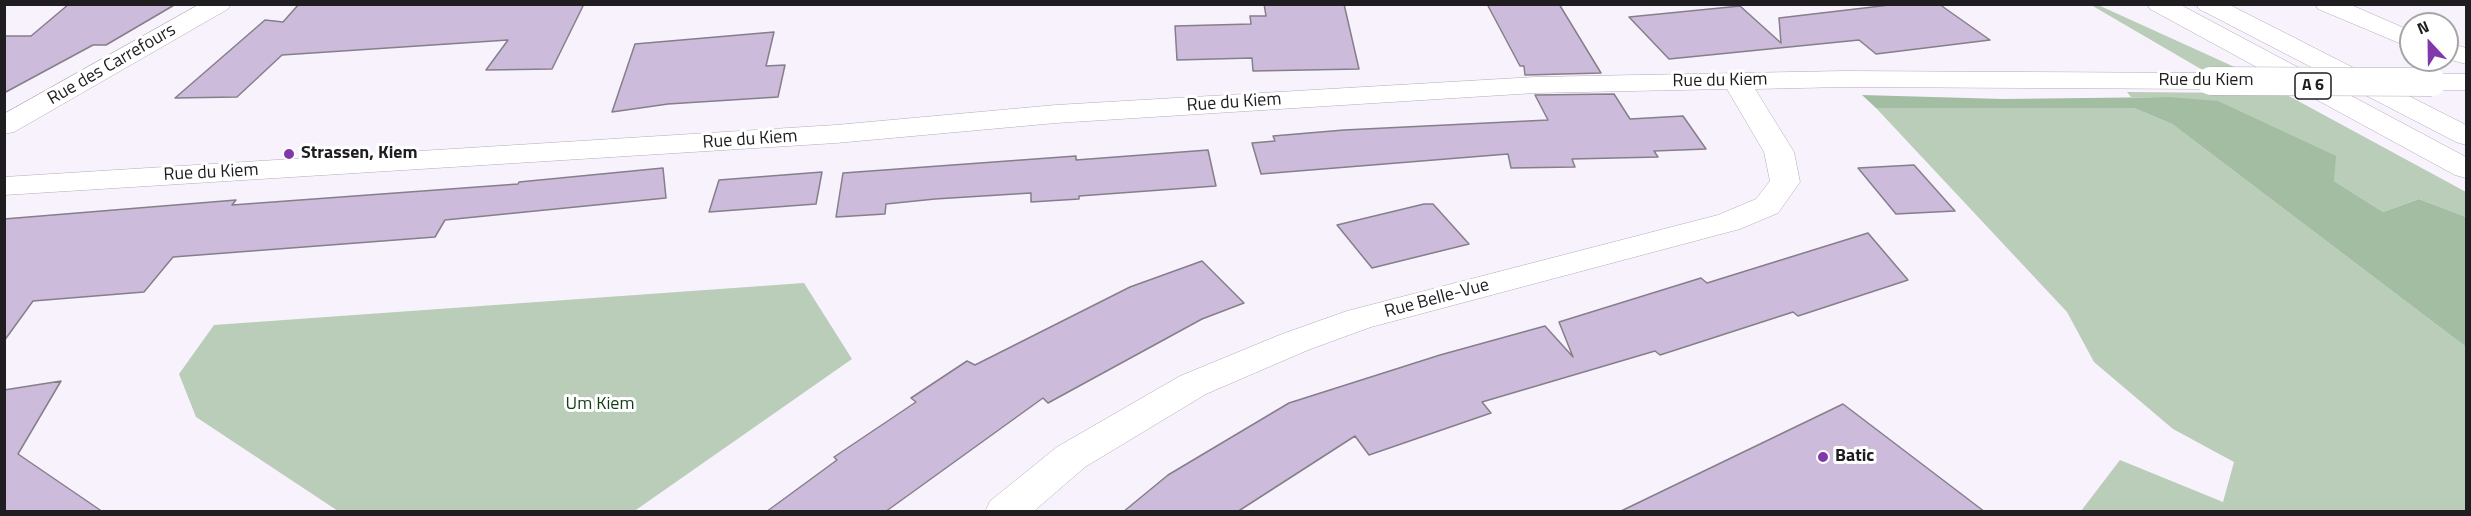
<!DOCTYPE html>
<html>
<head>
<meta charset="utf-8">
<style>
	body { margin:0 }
	#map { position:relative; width:2471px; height:516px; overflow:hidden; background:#f8f2fd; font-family:"Titillium Web",sans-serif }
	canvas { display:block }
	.frame { position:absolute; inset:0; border:6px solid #1f1d20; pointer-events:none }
	.north { position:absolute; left:2399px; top:12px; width:60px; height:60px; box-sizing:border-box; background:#fff; border:2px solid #a5a5a6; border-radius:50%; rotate:338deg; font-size:16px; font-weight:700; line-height:24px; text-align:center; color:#1f1d20 }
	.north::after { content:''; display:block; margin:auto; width:21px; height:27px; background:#8038ab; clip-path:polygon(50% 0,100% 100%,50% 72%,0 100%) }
</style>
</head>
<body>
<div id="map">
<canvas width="2471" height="516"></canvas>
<div class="frame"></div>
<div class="north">N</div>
</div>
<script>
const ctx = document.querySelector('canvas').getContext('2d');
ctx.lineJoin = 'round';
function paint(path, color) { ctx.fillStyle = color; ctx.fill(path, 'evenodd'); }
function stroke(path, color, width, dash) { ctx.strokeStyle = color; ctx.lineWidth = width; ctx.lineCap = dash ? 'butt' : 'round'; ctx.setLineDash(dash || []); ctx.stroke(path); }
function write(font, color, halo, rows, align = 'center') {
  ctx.font = font + ' "Titillium Web",sans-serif'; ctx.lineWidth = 6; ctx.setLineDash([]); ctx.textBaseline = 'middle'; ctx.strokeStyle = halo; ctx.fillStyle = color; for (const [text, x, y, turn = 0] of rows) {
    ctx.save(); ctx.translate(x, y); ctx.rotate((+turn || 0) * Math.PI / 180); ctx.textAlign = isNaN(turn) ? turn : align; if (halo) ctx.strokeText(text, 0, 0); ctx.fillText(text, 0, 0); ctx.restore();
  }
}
const green = new Path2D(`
	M 2091,5 L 2098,5 L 2239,69 L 2466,192 L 2466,217 L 2419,199 L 2383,212 L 2334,181 L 2169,97 L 2131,97 L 2127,92 L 2242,93 Z
	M 1876,108 L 2134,108 L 2172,124 L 2466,347 L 2466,511 L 2081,511 L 2120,460 L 2223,502 L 2234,462 L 2173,429 L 2094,362 L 2067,312 Z
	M 804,283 L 852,359 L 633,512 L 338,511 L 196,417 L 179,374 L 214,325 Z`);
const forest = new Path2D(`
	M 1862,95 L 2003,99 L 2169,97 L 2218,101 L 2336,156 L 2334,181 L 2383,212 L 2419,199 L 2466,217 L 2466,347 L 2172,124 L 2134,108 L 1876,108 Z`);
const building = new Path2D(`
	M 69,4 L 176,4 L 106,45 L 93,45 L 4,93 L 4,36 L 31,36 Z
	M 299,4 L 584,4 L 552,69 L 486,70 L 508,40 L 282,55 L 237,97 L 175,98 L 265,20 L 283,22 Z
	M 1264,4 L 1344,4 L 1359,69 L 1253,71 L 1252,58 L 1177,60 L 1175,26 L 1251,24 L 1250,16 L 1266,16 Z
	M 1487,4 L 1559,4 L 1601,73 L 1525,75 L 1524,66 L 1520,66 Z
	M 1898,4 L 1939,4 L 1990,40 L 1876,54 L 1859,40 L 1669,59 L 1629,17 L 1740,6 L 1781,43 L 1779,18 Z
	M 774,32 L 766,66 L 785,65 L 778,97 L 668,104 L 612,112 L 635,44 Z
	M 1614,94 L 1630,119 L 1683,116 L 1706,149 L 1654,151 L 1658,157 L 1572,159 L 1575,167 L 1511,168 L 1508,154 L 1261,174 L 1252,143 L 1275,141 L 1273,136 L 1344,130 L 1548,120 L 1535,95 Z
	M 1208,150 L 1216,186 L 1079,196 L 1079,199 L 1031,202 L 1031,193 L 935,199 L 886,204 L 885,214 L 836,217 L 843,173 L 1076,156 L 1076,160 Z
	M 1914,165 L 1955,211 L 1896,214 L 1858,168 Z
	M 663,168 L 666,198 L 445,220 L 435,237 L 173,257 L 144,292 L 33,301 L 4,341 L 4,219 L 236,200 L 232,205 L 518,184 L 519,182 Z
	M 822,172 L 816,204 L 709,212 L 719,180 Z
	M 1424,204 L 1433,204 L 1469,244 L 1372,268 L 1337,225 Z
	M 1868,233 L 1908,280 L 1798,316 L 1793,312 L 1660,355 L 1655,351 L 1482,402 L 1491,413 L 1369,455 L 1355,436 L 1237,512 L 1123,512 L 1168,475 L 1289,403 L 1440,355 L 1545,326 L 1573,357 L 1559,322 L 1701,278 L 1707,283 Z
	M 1202,261 L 1244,303 L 1202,319 L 1048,403 L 1043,398 L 885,512 L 766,512 L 837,460 L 834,457 L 916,402 L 911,398 L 967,361 L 975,365 L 1130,287 Z
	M 61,381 L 18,454 L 103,512 L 4,512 L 4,390 Z
	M 1843,404 L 1985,512 L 1619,512 Z`);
const minor = new Path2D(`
	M 2315,4 L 2349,4 L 2411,31 L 2411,48 L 2318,9 Z
	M 2447,42 L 2466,48 L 2466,64 L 2447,59 Z
	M 1844,71 L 2211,73 L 2221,75 L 2225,81 L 2221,87 L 2211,89 L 1844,87 L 1755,89 L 1794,152 L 1800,182 L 1778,213 L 1740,229 L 1371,327 L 1308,350 L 1206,394 L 1085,467 L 1033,512 L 985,512 L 990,501 L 1057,447 L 1180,376 L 1282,334 L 1347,311 L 1718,215 L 1756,199 L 1770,181 L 1764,152 L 1727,89 L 1535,93 L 1056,123 L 836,143 L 4,195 L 4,177 L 836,125 L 1056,105 L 1535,77 Z
	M 2432,74 L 2466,74 L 2466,90 L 2432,90 L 2422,88 L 2418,82 L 2422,76 Z`);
const major = new Path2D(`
	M 200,4 L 231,4 L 228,9 L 14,132 L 4,134 L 4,114 Z`);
const highway = new Path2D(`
	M 2147,4 L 2179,4 L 2466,157 L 2466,178 L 2455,175 L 2150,9 Z
	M 2196,4 L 2228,4 L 2466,125 L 2466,145 L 2456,142 L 2199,9 Z`);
const minorBridge = new Path2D(`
	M 2211,81 L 2432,82`);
const markers = [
	[289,154,6,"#8038ab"],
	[1823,457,6,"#8038ab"]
];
const shields = [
	[2313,86,36]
];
const shieldNames = [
	["A 6",2313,86]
];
const streetNames = [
	["Rue des Carrefours",112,65,-30],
	["Rue du Kiem",1720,81,-1],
	["Rue du Kiem",2206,81],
	["Rue du Kiem",1234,103,-4],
	["Rue du Kiem",750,140,-4],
	["Rue du Kiem",211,173,-3],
	["Rue Belle-Vue",1437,299,-15]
];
const poiNames = [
	["Strassen, Kiem",301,154],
	["Batic",1835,457]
];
const parkNames = [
	["Um Kiem",600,405]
];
paint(green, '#b9cdb9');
paint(forest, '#a2bda2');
paint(building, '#ccbbdb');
stroke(building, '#857f89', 1.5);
stroke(minor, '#b1acb6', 1);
stroke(major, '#b1acb6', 1);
stroke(highway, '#b1acb6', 1);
paint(minor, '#fff');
paint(major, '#fff');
paint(highway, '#fff');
stroke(minorBridge, '#b1acb6', 29, []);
stroke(minorBridge, '#fff', 28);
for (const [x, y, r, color] of markers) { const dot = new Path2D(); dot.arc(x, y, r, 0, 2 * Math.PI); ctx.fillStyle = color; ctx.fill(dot); stroke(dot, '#fff', 2); }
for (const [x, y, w] of shields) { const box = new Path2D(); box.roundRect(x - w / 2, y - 13, w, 26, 4.5); ctx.fillStyle = '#fff'; ctx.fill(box); stroke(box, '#1f1d20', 1.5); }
write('bold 16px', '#1f1d20', null, shieldNames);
write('18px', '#1f1d20', '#fff', streetNames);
write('bold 18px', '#1f1d20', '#fff', poiNames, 'left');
write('18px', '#143d17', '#fff', parkNames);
</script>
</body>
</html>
